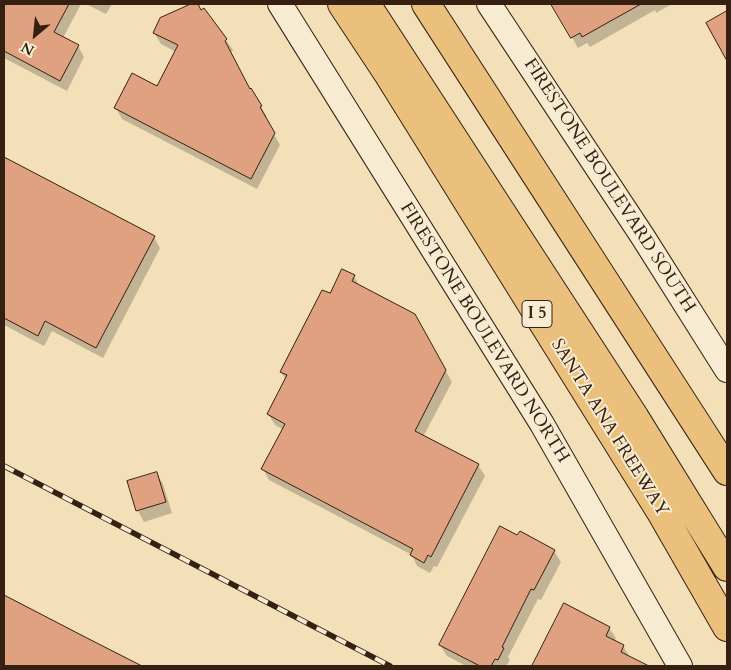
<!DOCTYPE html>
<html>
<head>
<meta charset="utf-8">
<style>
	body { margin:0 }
	#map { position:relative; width:731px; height:670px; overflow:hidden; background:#f3e0b9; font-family:Cardo,serif }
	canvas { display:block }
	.frame { position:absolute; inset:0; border:5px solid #352012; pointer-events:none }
	.north { position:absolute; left:10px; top:10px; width:50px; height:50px; -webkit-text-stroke:4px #f7ebd2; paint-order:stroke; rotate:208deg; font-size:14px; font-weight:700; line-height:20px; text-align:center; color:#352012 }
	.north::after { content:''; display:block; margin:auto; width:18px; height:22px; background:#352012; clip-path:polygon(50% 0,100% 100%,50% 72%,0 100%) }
</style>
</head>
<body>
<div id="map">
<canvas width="731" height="670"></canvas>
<div class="frame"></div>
<div class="north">N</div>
</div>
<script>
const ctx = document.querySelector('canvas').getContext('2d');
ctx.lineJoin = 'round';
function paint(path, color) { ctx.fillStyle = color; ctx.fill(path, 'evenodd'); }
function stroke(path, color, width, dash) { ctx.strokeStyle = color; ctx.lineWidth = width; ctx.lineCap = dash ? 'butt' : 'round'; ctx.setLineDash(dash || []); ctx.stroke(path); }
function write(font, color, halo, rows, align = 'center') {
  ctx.font = font + ' Cardo,serif'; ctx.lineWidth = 4; ctx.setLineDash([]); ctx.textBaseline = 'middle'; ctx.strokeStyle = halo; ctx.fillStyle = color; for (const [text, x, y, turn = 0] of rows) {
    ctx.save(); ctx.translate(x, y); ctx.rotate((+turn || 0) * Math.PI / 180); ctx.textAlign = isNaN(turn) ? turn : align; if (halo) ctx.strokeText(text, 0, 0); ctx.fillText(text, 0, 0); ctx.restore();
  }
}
const shadow = new Path2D(`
	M 4,4 L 81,4 L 63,38 L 78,46 L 84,57 L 67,91 L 4,58 Z
	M 86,4 L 112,4 L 106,14 Z
	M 194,4 L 197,4 L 201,11 L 203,10 L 226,40 L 233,50 L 230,53 L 250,90 L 251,90 L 267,117 L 265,119 L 280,145 L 257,189 L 122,119 L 116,108 L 158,87 L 176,52 L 161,44 L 154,33 L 160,20 Z
	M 553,4 L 672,4 L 656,13 L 655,10 L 590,47 L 587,43 L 578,48 Z
	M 4,158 L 154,237 L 160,248 L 103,358 L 52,331 L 44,346 L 4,325 Z
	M 354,276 L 360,287 L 414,315 L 452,382 L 423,437 L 478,465 L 485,476 L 437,567 L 434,566 L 430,573 L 417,566 L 412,555 L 269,480 L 263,469 L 284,430 L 275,425 L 268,414 L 286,380 L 281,372 L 330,295 Z
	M 156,473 L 163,484 L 172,513 L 144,522 L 138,511 L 129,482 Z
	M 554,551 L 561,562 L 541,600 L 538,599 L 508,657 L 510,660 L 506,666 L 466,666 L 447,656 L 440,645 Z
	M 4,596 L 139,666 L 4,666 Z
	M 565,605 L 609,628 L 616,638 L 614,642 L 623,646 L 630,657 L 643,666 L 534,666 Z`);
const building = new Path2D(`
	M 4,4 L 69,4 L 54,32 L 79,45 L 60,81 L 4,51 Z
	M 191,4 L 198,4 L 201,10 L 204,8 L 227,39 L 225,41 L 250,89 L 251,88 L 262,106 L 260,107 L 275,133 L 251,179 L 114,108 L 132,73 L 157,86 L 178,45 L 153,33 L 160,18 Z
	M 551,4 L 641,4 L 582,37 L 580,33 L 571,38 Z
	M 727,11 L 727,61 L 706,23 Z
	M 4,157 L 155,236 L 96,348 L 45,321 L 38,336 L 4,318 Z
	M 342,269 L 355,275 L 352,281 L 415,314 L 446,370 L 415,431 L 479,464 L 431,557 L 428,555 L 424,563 L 410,555 L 413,549 L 261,469 L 285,424 L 267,414 L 287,375 L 280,372 L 322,290 L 330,293 Z
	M 157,472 L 166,502 L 136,511 L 127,481 Z
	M 500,526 L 517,535 L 520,531 L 555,550 L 534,590 L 531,589 L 502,647 L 504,648 L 498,660 L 495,659 L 491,666 L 480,666 L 439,645 Z
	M 4,595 L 85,637 L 142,666 L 4,666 Z
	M 564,603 L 610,627 L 606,636 L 624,645 L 621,652 L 649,666 L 532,666 Z`);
const secondary = new Path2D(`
	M 280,4 L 542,424 L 680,666
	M 489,4 L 643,237 L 727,370`);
const highway = new Path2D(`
	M 342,4 L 389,75 L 661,512 L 727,627
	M 366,4 L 635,418 L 727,567
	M 426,4 L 727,471`);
const rail = new Path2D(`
	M 4,466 L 390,666`);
const shields = [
	[537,314,30]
];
const shieldNames = [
	["I 5",537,314]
];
const streetNames = [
	["FIRESTONE BOULEVARD SOUTH",609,186,57],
	["FIRESTONE BOULEVARD NORTH",484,333,58],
	["SANTA ANA FREEWAY",609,428,58]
];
paint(shadow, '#0003');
paint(building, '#dfa17f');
stroke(building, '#352012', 1);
stroke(secondary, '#352012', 26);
stroke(highway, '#352012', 30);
stroke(secondary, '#f7ebd2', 24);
stroke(highway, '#eac07c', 28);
stroke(rail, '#352012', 5.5);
stroke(rail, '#f7ebd2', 4, [11]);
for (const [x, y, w] of shields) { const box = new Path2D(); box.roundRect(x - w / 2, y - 13.5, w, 27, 4); ctx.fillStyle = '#f7ebd2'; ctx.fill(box); stroke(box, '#352012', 1); }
write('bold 16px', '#352012', null, shieldNames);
write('18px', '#352012', '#f7ebd2', streetNames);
</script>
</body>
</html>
